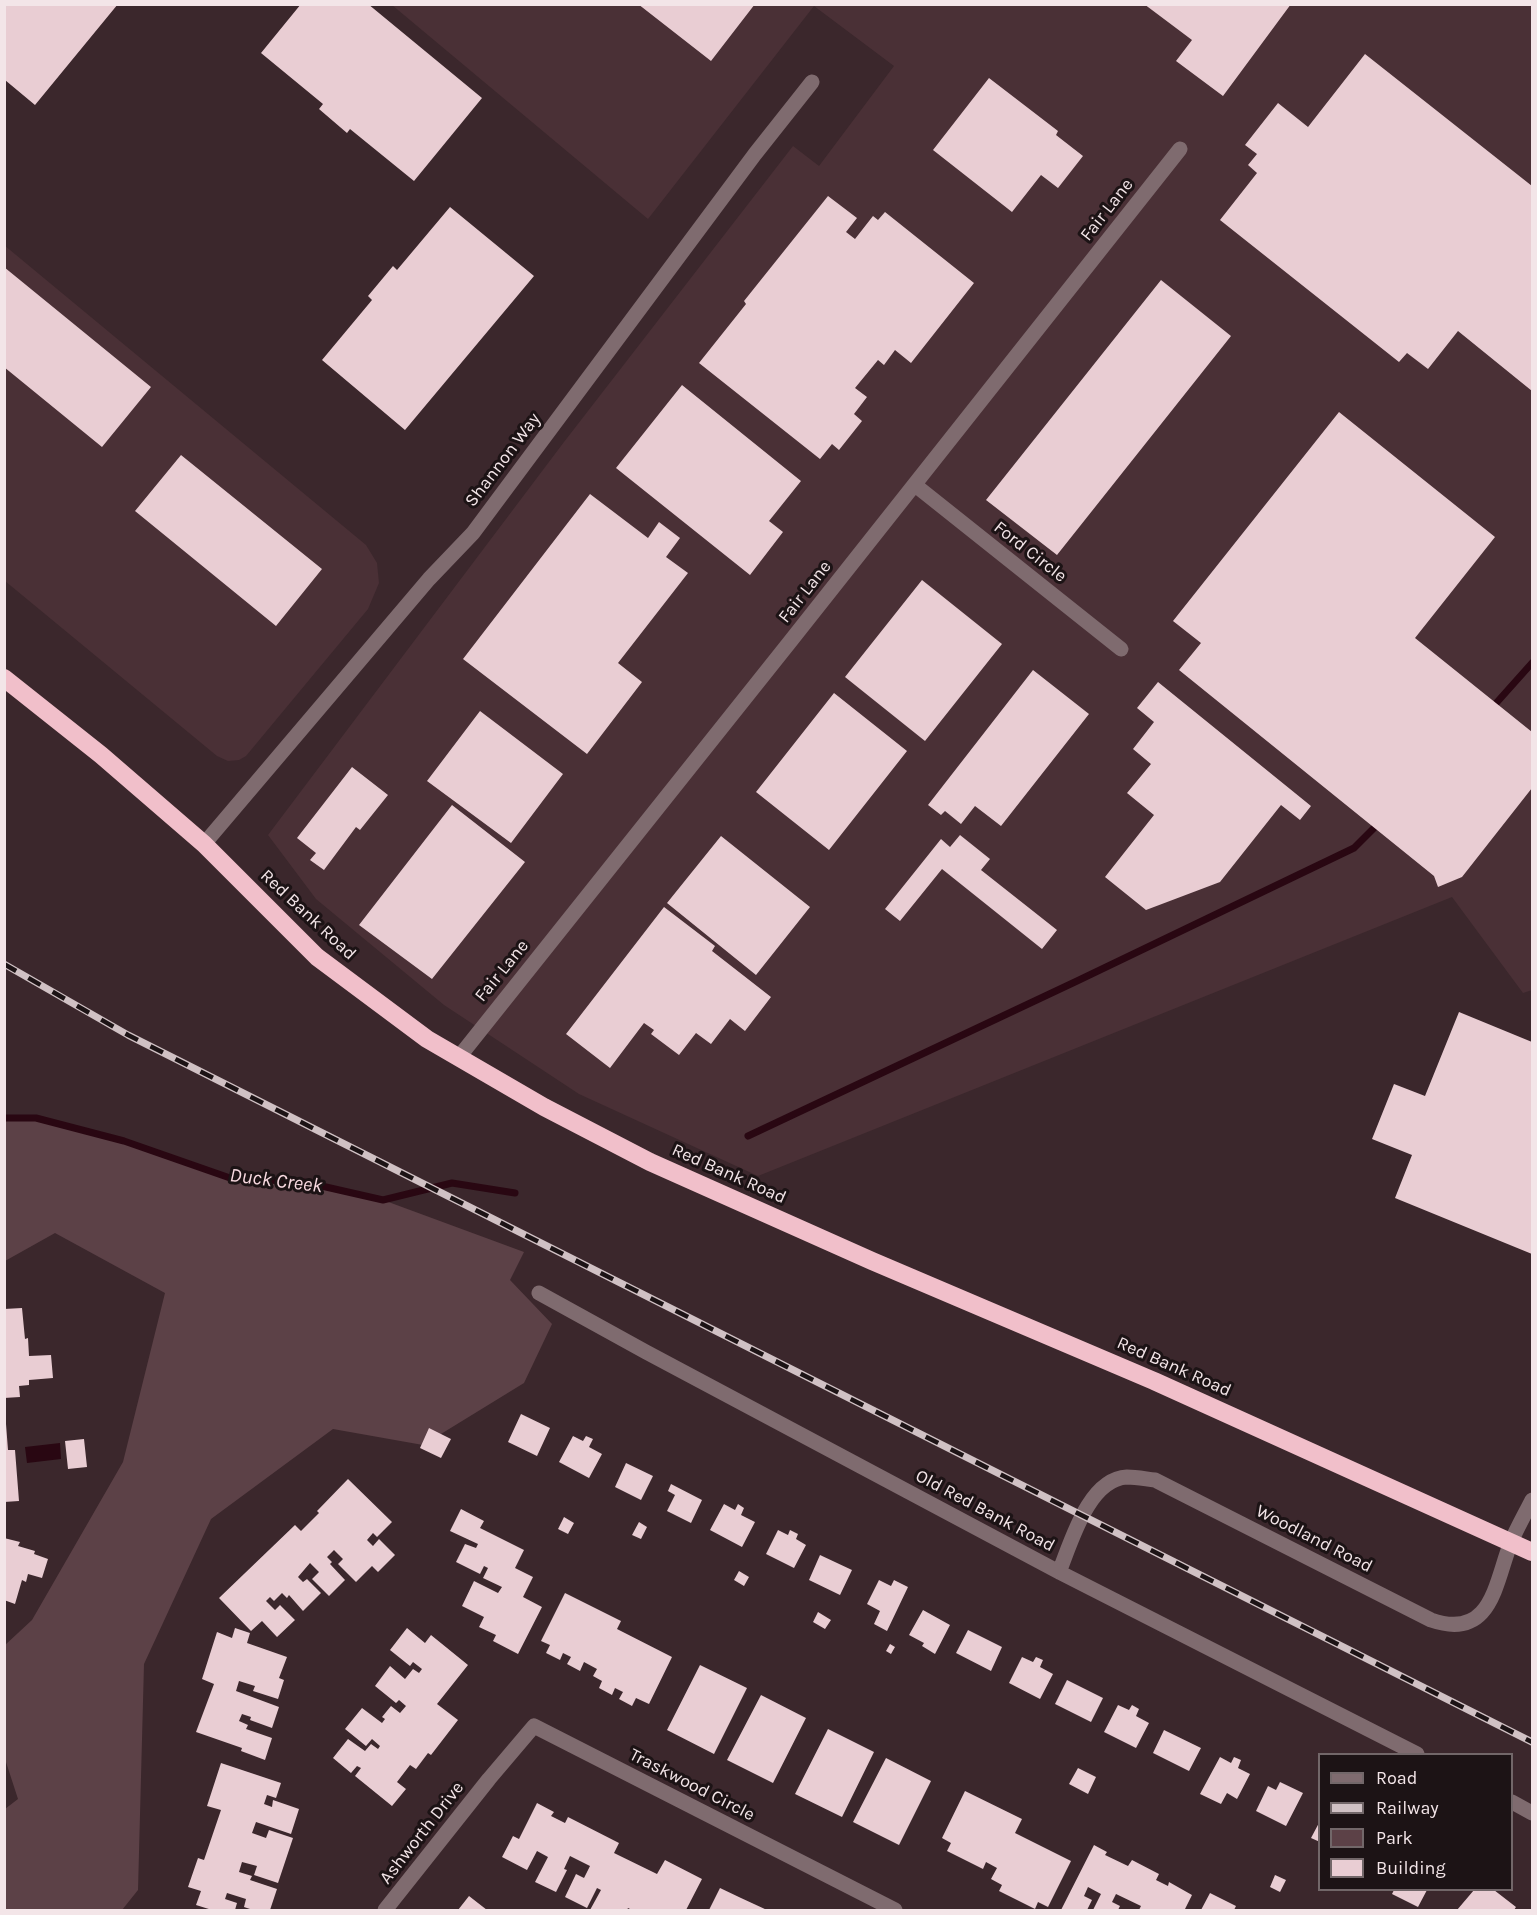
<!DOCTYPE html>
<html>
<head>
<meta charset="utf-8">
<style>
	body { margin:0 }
	#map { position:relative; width:1537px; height:1915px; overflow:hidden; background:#3b272c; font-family:Karla,sans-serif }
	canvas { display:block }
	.frame { position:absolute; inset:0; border:6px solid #f3e5e8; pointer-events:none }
	.legend { position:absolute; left:1318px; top:1753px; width:195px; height:138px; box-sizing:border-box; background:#1c1315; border:2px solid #726769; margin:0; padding:8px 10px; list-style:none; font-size:18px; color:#f3e5e8 }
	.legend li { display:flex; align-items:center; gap:12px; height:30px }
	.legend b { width:30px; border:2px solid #726769 }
</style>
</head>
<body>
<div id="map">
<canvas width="1537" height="1915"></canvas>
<div class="frame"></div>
<ul class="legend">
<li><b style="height:8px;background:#7f6b6f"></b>Road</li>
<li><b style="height:8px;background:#d0c1c4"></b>Railway</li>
<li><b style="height:16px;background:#5c4147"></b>Park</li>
<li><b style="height:16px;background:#e9cdd3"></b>Building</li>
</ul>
</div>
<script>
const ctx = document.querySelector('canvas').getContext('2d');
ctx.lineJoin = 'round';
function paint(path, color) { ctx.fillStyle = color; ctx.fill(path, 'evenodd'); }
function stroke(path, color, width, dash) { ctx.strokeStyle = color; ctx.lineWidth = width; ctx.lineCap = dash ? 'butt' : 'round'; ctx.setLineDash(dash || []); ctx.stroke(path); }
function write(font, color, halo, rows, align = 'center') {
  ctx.font = font + ' Karla,sans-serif'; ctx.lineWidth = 6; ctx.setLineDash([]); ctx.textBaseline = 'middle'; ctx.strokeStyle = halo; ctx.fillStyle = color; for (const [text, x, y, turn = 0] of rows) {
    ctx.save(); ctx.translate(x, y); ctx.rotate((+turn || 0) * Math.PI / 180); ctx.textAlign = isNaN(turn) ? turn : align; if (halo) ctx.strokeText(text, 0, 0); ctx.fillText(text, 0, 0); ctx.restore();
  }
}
const built = new Path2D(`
	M 392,5 L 1532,5 L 1532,990 L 1523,993 L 1452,897 L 758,1176 L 579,1094 L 444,1005 L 316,899 L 268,835 L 564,442 L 793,146 L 819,166 L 894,66 L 814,6 L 648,219 Z
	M 4,245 L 366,545 L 377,563 L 379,583 L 368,609 L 246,756 L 239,760 L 228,761 L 217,756 L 5,581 Z`);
const green = new Path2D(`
	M 5,1118 L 36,1118 L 124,1141 L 230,1178 L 304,1182 L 383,1200 L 524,1252 L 510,1280 L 552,1324 L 524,1383 L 423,1445 L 333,1429 L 211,1519 L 144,1664 L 138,1890 L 122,1910 L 5,1910 L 5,1809 L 18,1799 L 5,1759 L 4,1646 L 32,1620 L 123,1462 L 165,1293 L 55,1233 L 5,1261 Z`);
const water = new Path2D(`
	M 60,1443 L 61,1459 L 27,1463 L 25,1447 Z`);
const stream = new Path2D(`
	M 1490,710 L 1532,663
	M 4,1118 L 36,1118 L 124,1141 L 230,1178 L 304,1182 L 383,1200 L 452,1183 L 515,1193
	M 748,1136 L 1077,981 L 1354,848 L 1379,823`);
const building = new Path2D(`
	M 5,4 L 118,4 L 35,105 L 5,80 Z
	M 301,4 L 368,4 L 482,98 L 414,181 L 350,129 L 347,133 L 319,109 L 323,104 L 261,53 Z
	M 638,4 L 755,4 L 711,61 Z
	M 1144,4 L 1291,4 L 1223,96 L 1176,61 L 1192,40 Z
	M 1365,54 L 1532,186 L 1532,391 L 1458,331 L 1428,369 L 1407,353 L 1399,362 L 1220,220 L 1257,173 L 1248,165 L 1257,154 L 1245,145 L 1278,103 L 1308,127 Z
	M 989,78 L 1058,131 L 1056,135 L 1083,156 L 1058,188 L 1041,175 L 1012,212 L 933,150 Z
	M 828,196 L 857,218 L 846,232 L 855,239 L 873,216 L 878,220 L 885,212 L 974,283 L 911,363 L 895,350 L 884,365 L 878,360 L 855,388 L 867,397 L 854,414 L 862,421 L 839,450 L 832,444 L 820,459 L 699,363 L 746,304 L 744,301 Z
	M 450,207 L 534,276 L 405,430 L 322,360 L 372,300 L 368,296 L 393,266 L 397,270 Z
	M 4,267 L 151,387 L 102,447 L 4,367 Z
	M 1161,280 L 1231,336 L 1057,555 L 986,500 Z
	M 682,385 L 801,481 L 769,521 L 783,532 L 750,575 L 616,468 Z
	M 1339,412 L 1495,537 L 1415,638 L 1532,732 L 1532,788 L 1462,877 L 1438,887 L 1434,876 L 1179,670 L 1201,643 L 1173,621 Z
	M 181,455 L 322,569 L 276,626 L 135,511 Z
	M 590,494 L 648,538 L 659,522 L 680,538 L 666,557 L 688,573 L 618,663 L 642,682 L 587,754 L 463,659 Z
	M 922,580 L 1002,644 L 925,741 L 845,677 Z
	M 1033,670 L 1089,714 L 1001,826 L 975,806 L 961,824 L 945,811 L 941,815 L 928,805 Z
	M 1158,682 L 1311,806 L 1300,820 L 1281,805 L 1220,882 L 1146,910 L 1105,877 L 1154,815 L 1127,793 L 1151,764 L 1133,749 L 1154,722 L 1137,708 Z
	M 834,693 L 907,751 L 829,850 L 756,792 Z
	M 480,711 L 563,774 L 511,843 L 427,781 Z
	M 352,767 L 388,795 L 360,830 L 356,827 L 324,870 L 310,860 L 316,853 L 297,838 Z
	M 452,805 L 525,862 L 432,979 L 359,925 Z
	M 960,835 L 990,859 L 981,870 L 1057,930 L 1042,949 L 942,869 L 900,921 L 885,909 L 941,839 L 950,847 Z
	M 721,836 L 810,907 L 756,975 L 667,903 Z
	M 664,907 L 715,946 L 712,951 L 771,997 L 745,1031 L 730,1019 L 711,1044 L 696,1033 L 679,1055 L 651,1034 L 654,1030 L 644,1023 L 610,1068 L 566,1034 Z
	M 1459,1012 L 1532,1042 L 1532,1254 L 1395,1198 L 1412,1155 L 1372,1139 L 1394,1084 L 1425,1096 Z
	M 22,1308 L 25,1339 L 28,1338 L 29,1356 L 51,1355 L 53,1378 L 29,1380 L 29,1385 L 19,1386 L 20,1397 L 4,1398 L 4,1309 Z
	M 521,1414 L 550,1428 L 537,1456 L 508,1442 Z
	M 4,1424 L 6,1424 L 8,1450 L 15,1450 L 19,1501 L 4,1502 Z
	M 429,1428 L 451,1439 L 441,1458 L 420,1448 Z
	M 573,1436 L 583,1441 L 586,1436 L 593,1439 L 589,1447 L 602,1454 L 589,1478 L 559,1462 Z
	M 84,1439 L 87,1467 L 68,1469 L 65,1441 Z
	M 626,1463 L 653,1476 L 641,1500 L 615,1487 Z
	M 348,1479 L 392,1522 L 377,1537 L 373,1533 L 367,1540 L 373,1546 L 379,1539 L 395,1555 L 378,1572 L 372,1566 L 356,1582 L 338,1564 L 343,1559 L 334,1550 L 327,1557 L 332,1562 L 330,1564 L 345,1580 L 329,1596 L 312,1579 L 319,1572 L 310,1563 L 298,1577 L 303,1582 L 307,1579 L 321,1593 L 303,1611 L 289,1595 L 287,1598 L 282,1593 L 274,1601 L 270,1597 L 266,1601 L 275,1610 L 280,1605 L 295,1620 L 277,1637 L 262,1621 L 251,1631 L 219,1598 L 295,1525 L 301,1531 L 319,1513 L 317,1511 Z
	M 671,1484 L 702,1500 L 691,1523 L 667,1511 L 675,1495 L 668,1491 Z
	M 724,1504 L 735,1510 L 738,1504 L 744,1508 L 741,1515 L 755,1522 L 742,1547 L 710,1530 Z
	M 461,1509 L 484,1521 L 480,1528 L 524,1550 L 515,1568 L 533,1577 L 523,1597 L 542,1607 L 518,1654 L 493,1641 L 496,1635 L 479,1627 L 484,1617 L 462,1606 L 474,1581 L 498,1593 L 502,1587 L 483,1578 L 488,1568 L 484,1566 L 480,1574 L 456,1562 L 465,1544 L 476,1548 L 478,1544 L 450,1531 Z
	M 564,1517 L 574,1523 L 568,1534 L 558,1529 Z
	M 639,1522 L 647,1527 L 641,1539 L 632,1535 Z
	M 778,1530 L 788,1535 L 790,1530 L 798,1534 L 796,1539 L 806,1545 L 794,1568 L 766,1554 Z
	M 4,1538 L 20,1542 L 18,1546 L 35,1551 L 34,1554 L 48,1559 L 42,1578 L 28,1574 L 26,1582 L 22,1580 L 15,1604 L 4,1600 Z
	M 820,1555 L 852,1570 L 840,1595 L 809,1580 Z
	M 739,1571 L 749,1577 L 744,1586 L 734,1580 Z
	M 879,1580 L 891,1586 L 894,1580 L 908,1587 L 887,1631 L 874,1624 L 880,1611 L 867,1604 Z
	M 565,1593 L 621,1621 L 617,1629 L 672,1657 L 649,1704 L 636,1698 L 632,1706 L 619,1699 L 623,1692 L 615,1688 L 612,1695 L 599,1688 L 602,1681 L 593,1676 L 597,1669 L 584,1662 L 580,1671 L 567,1664 L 571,1657 L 563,1653 L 560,1660 L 546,1653 L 550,1645 L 541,1641 Z
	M 923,1610 L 950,1625 L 935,1654 L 922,1646 L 924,1643 L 909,1635 Z
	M 818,1612 L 831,1620 L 825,1629 L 813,1622 Z
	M 235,1628 L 250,1633 L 247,1643 L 287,1657 L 279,1678 L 284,1680 L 278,1699 L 253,1691 L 255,1686 L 239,1681 L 236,1691 L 279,1707 L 272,1728 L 250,1720 L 251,1717 L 242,1714 L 239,1721 L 248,1725 L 246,1729 L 272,1738 L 265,1760 L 241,1751 L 242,1748 L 196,1732 L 214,1684 L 202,1679 L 217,1632 L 232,1638 Z
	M 407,1628 L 425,1643 L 431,1635 L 468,1665 L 437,1704 L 458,1720 L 431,1755 L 428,1753 L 416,1769 L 410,1765 L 397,1782 L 406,1789 L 392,1806 L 355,1776 L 361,1768 L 357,1766 L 351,1773 L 333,1758 L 348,1739 L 365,1751 L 371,1744 L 378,1749 L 380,1746 L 372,1739 L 366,1746 L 345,1729 L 362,1708 L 382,1723 L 385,1719 L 382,1717 L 391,1706 L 400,1713 L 406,1706 L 399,1700 L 396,1703 L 375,1686 L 390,1666 L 405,1679 L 413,1669 L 419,1673 L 422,1669 L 413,1662 L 410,1666 L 390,1650 Z
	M 968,1630 L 1002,1647 L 991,1671 L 956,1653 Z
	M 890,1644 L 895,1647 L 891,1654 L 886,1651 Z
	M 1022,1657 L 1033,1662 L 1036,1657 L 1043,1660 L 1040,1667 L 1053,1674 L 1040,1699 L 1009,1683 Z
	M 700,1665 L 747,1688 L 714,1754 L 667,1730 Z
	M 1067,1680 L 1103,1698 L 1091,1722 L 1055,1704 Z
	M 761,1695 L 806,1718 L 773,1783 L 727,1760 Z
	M 1118,1705 L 1129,1710 L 1132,1705 L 1139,1709 L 1136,1716 L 1149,1723 L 1136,1748 L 1104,1732 Z
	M 828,1729 L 874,1752 L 842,1817 L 795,1794 Z
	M 1164,1730 L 1201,1748 L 1189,1771 L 1153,1753 Z
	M 1220,1757 L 1231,1763 L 1234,1757 L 1241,1760 L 1238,1768 L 1250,1774 L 1237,1799 L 1227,1793 L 1221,1804 L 1200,1794 Z
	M 886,1758 L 931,1781 L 899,1845 L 853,1822 Z
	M 221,1763 L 281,1783 L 276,1798 L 267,1795 L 264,1804 L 272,1807 L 273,1800 L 299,1809 L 291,1834 L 256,1822 L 252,1833 L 266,1838 L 269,1830 L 293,1838 L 278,1883 L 254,1875 L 257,1866 L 242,1862 L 239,1872 L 252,1876 L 250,1880 L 277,1889 L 270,1910 L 253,1910 L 244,1907 L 246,1899 L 227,1893 L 225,1899 L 237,1903 L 235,1910 L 212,1910 L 196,1905 L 201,1891 L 188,1887 L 198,1858 L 204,1860 L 221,1810 L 207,1806 Z
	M 1078,1768 L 1096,1777 L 1088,1794 L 1069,1784 Z
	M 1280,1782 L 1303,1793 L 1286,1826 L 1256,1811 L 1268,1786 L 1276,1790 Z
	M 965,1791 L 1022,1819 L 1015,1833 L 1071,1861 L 1048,1907 L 1038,1902 L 1035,1909 L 999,1891 L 1002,1885 L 991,1879 L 997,1868 L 986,1862 L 983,1869 L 947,1851 L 951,1843 L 942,1838 Z
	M 537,1803 L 554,1812 L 551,1816 L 565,1823 L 568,1817 L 619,1843 L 614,1853 L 657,1874 L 665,1860 L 702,1879 L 686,1910 L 632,1910 L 628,1908 L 627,1910 L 590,1910 L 601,1890 L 597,1888 L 587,1908 L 565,1897 L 576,1874 L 584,1878 L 590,1866 L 570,1856 L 564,1869 L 567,1870 L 556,1892 L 535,1882 L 548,1857 L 537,1851 L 527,1870 L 502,1857 L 513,1836 L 519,1839 Z
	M 1320,1821 L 1320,1842 L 1311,1838 Z
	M 1094,1845 L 1107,1852 L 1105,1855 L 1128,1866 L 1132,1860 L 1159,1874 L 1156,1880 L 1168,1886 L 1169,1882 L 1192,1895 L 1185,1909 L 1188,1910 L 1139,1910 L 1141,1906 L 1116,1894 L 1112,1902 L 1120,1906 L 1118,1910 L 1093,1910 L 1101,1894 L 1088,1887 L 1084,1896 L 1092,1900 L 1087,1910 L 1061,1910 Z
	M 1275,1875 L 1286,1880 L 1280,1892 L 1270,1887 Z
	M 720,1888 L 741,1898 L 767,1910 L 709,1910 Z
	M 1394,1890 L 1427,1890 L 1418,1907 L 1392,1894 Z
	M 1474,1890 L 1494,1890 L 1516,1907 L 1514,1910 L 1457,1910 Z
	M 1210,1893 L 1236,1906 L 1234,1910 L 1201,1910 Z
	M 469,1896 L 487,1910 L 458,1910 Z`);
const minor = new Path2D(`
	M 915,485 L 1121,649
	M 204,844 L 429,579 L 473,533 L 755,154 L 812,82
	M 459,1057 L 789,643 L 1180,149
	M 539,1293 L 646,1352 L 1059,1572 L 1417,1754
	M 1059,1572 C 1071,1543 1088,1479 1127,1477 C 1136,1477 1146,1479 1155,1480 L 1431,1620 C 1492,1641 1495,1583 1511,1542 C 1517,1528 1525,1514 1532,1500
	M 1512,1802 L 1532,1813
	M 385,1910 L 489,1779 L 534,1726 L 895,1910`);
const highway = new Path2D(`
	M 4,678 L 101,755 L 204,844 L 317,957 L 427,1039 L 544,1107 L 650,1162 L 872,1261 L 1154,1381 L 1532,1552`);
const rail = new Path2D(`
	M 4,964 L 128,1035 L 1532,1742`);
const streetNames = [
	["Fair Lane",1107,210,-52],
	["Shannon Way",503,460,-53],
	["Ford Circle",1030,552,38],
	["Fair Lane",805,592,-52],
	["Red Bank Road",308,915,43],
	["Fair Lane",502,971,-51],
	["Red Bank Road",729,1174,24],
	["Red Bank Road",1174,1367,24],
	["Old Red Bank Road",985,1511,28],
	["Woodland Road",1314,1539,27],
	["Traskwood Circle",692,1785,27],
	["Ashworth Drive",422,1833,-52]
];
const waterNames = [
	["Duck Creek",276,1181,7]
];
paint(built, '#4a3036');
paint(green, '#5c4147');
paint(water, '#290712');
stroke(stream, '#290712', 7);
paint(building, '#e9cdd3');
stroke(minor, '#7f6b6f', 15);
stroke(highway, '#f1bfca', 18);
stroke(rail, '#d0c1c4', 7);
stroke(rail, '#1c1315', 4.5, [14]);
write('18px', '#f3e5e8', '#1c1315', streetNames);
write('italic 20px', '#f9dae1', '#1c1315', waterNames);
</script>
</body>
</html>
